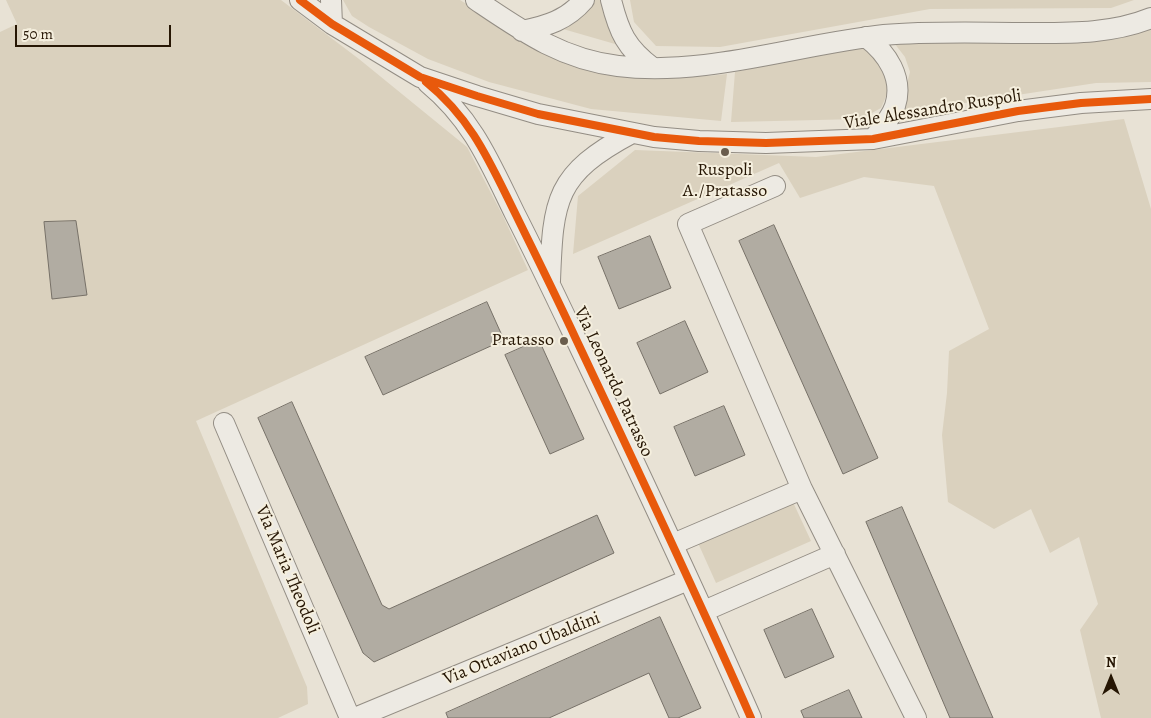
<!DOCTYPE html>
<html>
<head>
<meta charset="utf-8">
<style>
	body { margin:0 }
	#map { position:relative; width:1151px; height:718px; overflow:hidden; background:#e8e2d5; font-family:Alegreya,serif }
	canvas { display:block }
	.north { position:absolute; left:1086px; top:653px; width:50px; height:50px; -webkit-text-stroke:4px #f5efde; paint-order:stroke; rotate:0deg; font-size:14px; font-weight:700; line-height:20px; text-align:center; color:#261604 }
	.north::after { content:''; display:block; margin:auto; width:18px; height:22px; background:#261604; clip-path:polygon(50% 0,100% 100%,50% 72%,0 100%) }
	.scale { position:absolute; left:15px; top:25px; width:156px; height:22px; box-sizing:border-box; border:2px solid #261604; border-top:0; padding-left:6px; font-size:15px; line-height:18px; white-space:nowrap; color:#261604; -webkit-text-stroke:4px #f5efde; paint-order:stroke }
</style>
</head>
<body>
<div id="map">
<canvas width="1151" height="718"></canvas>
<div class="north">N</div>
<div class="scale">50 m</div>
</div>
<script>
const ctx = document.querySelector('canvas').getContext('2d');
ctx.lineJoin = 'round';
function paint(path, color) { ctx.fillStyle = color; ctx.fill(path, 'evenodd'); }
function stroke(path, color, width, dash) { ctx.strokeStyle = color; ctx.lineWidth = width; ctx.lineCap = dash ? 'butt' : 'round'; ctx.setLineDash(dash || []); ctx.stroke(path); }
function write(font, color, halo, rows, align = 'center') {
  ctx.font = font + ' Alegreya,serif'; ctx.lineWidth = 4; ctx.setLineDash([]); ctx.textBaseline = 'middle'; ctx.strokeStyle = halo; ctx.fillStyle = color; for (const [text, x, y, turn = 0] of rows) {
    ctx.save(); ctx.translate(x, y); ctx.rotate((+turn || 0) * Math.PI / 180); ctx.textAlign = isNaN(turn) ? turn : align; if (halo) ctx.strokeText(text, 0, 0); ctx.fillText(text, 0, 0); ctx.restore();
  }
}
const green = new Path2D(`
	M 6,0 L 281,0 L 359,59 L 467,147 L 503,216 L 528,270 L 196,421 L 307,687 L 308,704 L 278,718 L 0,718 L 0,32 L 17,24 Z
	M 343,0 L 460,0 L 468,5 L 614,71 L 709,76 L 727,74 L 721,121 L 591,109 L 489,82 L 428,59 L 369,27 L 352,16 Z
	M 590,0 L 608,0 L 619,41 L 615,44 L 563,29 L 561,25 Z
	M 630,0 L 1134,0 L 1111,8 L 930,9 L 720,47 L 656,46 L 634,22 Z
	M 1151,22 L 1151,82 L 1096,83 L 899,113 L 910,72 L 905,57 L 891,39 Z
	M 858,46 L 873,51 L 886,68 L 888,92 L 881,108 L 861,119 L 731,122 L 735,72 Z
	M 1124,119 L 1151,209 L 1151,718 L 1101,718 L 1080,630 L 1098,604 L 1079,537 L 1050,553 L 1031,509 L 994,529 L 948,502 L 942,435 L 947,393 L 949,351 L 989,329 L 934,186 L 864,177 L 800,198 L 779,163 L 573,254 L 578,196 L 635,150 L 816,157 Z
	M 792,500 L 811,541 L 716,583 L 698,543 Z`);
const building = new Path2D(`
	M 76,221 L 87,295 L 52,299 L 44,222 Z
	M 774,225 L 878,458 L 843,474 L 739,241 Z
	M 650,236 L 671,288 L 619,309 L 598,257 Z
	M 487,302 L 504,340 L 383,395 L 365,357 Z
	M 685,321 L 708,372 L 660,394 L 637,343 Z
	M 539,340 L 584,439 L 550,454 L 505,355 Z
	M 292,402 L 382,605 L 389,609 L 597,515 L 614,553 L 374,662 L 363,653 L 258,418 Z
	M 724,406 L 745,455 L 695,476 L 674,427 Z
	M 902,507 L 993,718 L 950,718 L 866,522 Z
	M 812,609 L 834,657 L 785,678 L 764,630 Z
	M 660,617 L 701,708 L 678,718 L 669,718 L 649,673 L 549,718 L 448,718 L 446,713 Z
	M 849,690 L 862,718 L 804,718 L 801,711 Z`);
const minor = new Path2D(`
	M 300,0 L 332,24 L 420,77 L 477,96 L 538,114 L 654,137 L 699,141 L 766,143 L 873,139 L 1018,111 L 1081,103 L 1151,99
	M 331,0 L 332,24
	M 476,0 C 522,31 561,59 618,66 C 705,77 798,44 884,35 C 932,31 980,33 1028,33 C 1069,33 1112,34 1151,18
	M 611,0 C 619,32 626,48 653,68
	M 522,31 C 547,26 567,20 584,0
	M 866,37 C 887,53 904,78 895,106 C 891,118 881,129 873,139
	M 428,83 C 473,120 490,163 515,214 C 535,253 554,293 573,333 C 634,461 694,588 751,718
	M 775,186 L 688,224 L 802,489 L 916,718
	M 550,281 C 553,199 555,174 632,133
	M 224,423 L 350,718
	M 673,544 L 802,489
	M 704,611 L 835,554
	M 355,718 L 688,580`);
const cycleway = new Path2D(`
	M 300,0 L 332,24 L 420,77 L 477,96 L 538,114 L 654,137 L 699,141 L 766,143 L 873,139 L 1018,111 L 1081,103 L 1151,99
	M 426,82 C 473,120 490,163 516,215 C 536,256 556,296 575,337 C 635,464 695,590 751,718`);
const markers = [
	[725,152,5,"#6a5d4d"],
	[564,341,5,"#6a5d4d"]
];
const streetNames = [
	["Viale Alessandro Ruspoli",933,110,-9],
	["Via Leonardo Patrasso",613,382,65],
	["Via Maria Theodoli",287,570,67],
	["Via Ottaviano Ubaldini",522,649,-22]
];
const poiNames = [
	["Ruspoli",725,171],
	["A./Pratasso",725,192],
	["Pratasso",554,341,"right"]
];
paint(green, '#dad1be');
paint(building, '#b1aca2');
stroke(building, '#777168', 1);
stroke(minor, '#938d84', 22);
stroke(minor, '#edeae3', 20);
stroke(cycleway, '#e8590c', 8);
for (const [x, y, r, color] of markers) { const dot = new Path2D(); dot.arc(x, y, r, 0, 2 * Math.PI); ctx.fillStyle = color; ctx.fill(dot); stroke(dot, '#f5efde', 2); }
write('18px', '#261604', '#f5efde', streetNames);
write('18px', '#261604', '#f5efde', poiNames);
</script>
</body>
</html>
